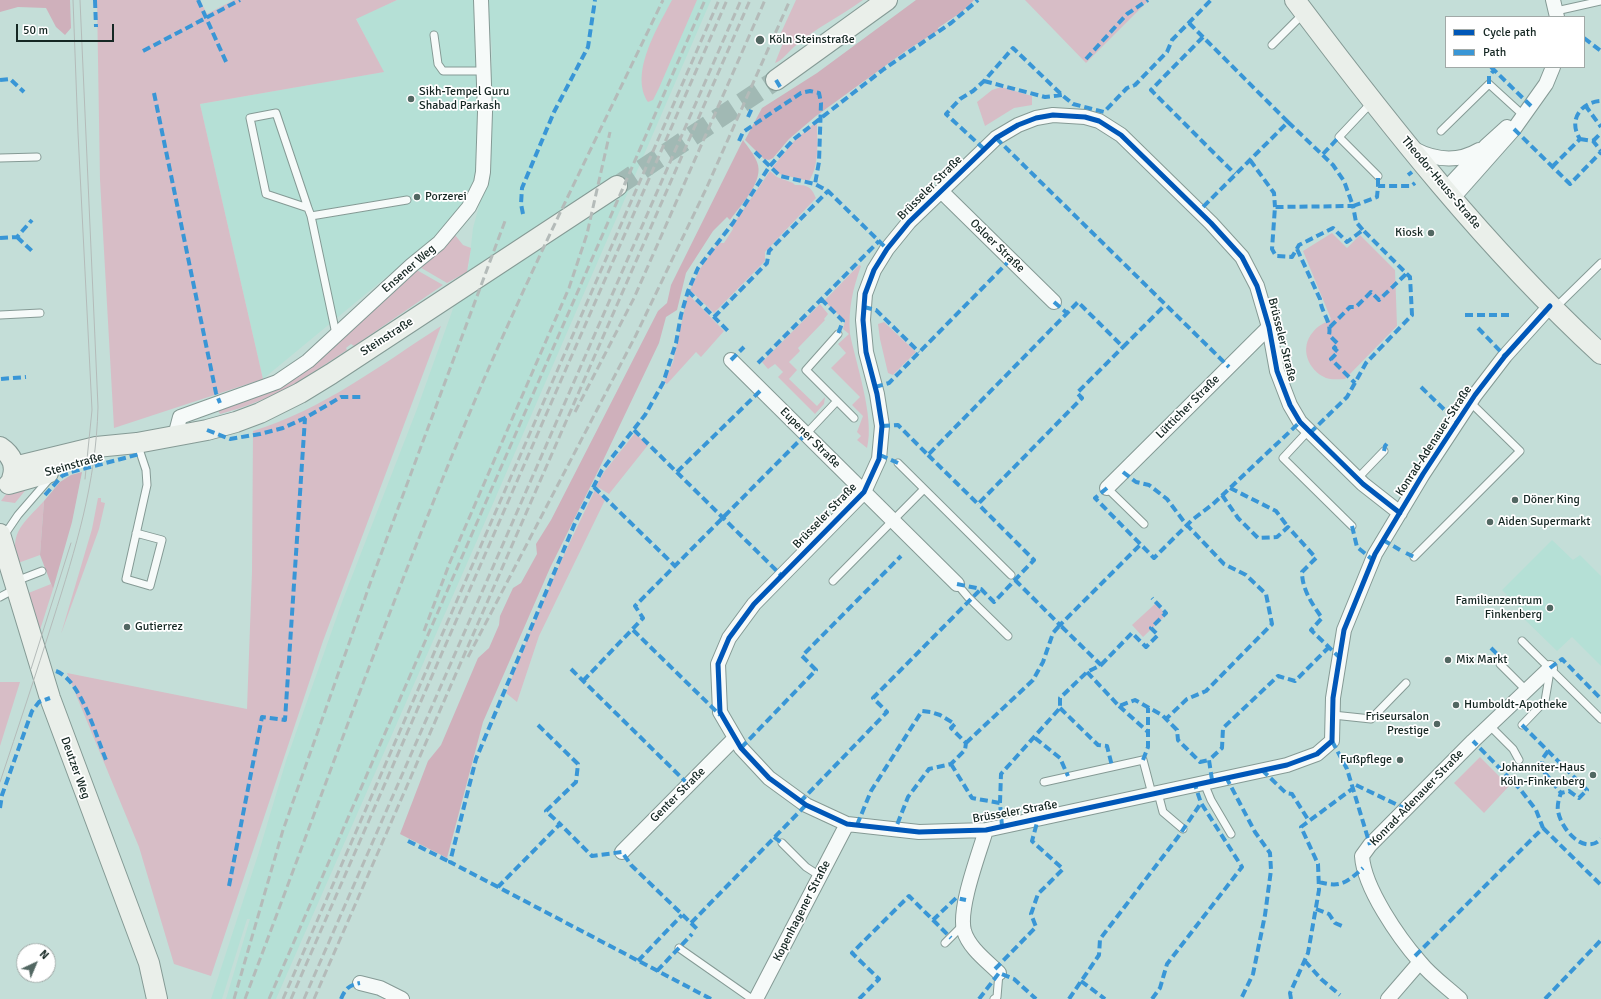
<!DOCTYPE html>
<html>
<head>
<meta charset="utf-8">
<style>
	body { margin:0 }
	#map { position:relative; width:1601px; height:999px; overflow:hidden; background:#c4ded8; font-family:Signika,sans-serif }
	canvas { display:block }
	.legend { position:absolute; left:1445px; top:16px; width:140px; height:52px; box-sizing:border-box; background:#fff; border:1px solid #a1a9a7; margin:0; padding:5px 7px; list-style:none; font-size:12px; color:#152723 }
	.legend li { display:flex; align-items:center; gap:8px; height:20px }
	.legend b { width:20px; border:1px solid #a1a9a7 }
	.north { position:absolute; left:16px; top:943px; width:40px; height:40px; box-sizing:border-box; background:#fff; border:1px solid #a1a9a7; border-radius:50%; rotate:44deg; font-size:11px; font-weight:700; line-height:16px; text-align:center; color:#152723 }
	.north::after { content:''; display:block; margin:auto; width:14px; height:18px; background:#526762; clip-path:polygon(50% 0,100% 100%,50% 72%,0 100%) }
	.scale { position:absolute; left:16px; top:24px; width:98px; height:18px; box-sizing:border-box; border:2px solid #152723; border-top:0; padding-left:5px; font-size:12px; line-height:14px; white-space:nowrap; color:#152723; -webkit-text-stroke:3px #fff; paint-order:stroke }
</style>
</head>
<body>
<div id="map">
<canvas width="1601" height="999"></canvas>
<ul class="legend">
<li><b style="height:5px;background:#0057b8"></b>Cycle path</li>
<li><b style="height:5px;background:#3996d6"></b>Path</li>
</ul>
<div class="north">N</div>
<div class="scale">50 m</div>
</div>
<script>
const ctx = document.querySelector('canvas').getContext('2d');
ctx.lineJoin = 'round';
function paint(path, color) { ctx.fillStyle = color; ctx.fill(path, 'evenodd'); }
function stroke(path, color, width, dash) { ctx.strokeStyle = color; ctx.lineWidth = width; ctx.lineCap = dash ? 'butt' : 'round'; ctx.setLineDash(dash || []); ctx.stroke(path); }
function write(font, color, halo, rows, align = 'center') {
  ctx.font = font + ' Signika,sans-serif'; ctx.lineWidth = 3.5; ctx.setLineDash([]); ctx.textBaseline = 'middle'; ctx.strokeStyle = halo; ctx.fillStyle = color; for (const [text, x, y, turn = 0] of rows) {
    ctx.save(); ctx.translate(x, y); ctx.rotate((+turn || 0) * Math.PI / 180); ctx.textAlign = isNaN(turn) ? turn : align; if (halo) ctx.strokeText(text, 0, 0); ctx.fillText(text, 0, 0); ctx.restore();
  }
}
const built = new Path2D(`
	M 397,0 L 474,0 L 479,170 L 467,200 L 442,231 L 263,379 L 200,104 L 383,72 L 356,18 Z
	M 486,0 L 711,0 L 472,552 L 276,999 L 226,999 L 250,919 L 247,919 L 222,999 L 211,999 L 258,855 L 286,761 L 342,602 L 417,409 L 469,264 L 473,228 L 488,173 L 492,48 Z
	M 1552,540 L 1573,560 L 1580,555 L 1601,576 L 1601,666 L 1572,637 L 1557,651 L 1518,613 L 1521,610 L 1502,590 Z`);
const green = new Path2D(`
	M 97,0 L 200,0 L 207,14 L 234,0 L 397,0 L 356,19 L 384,72 L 200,104 L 263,379 L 114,428 L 100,180 Z
	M 672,0 L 697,0 L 659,88 L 653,100 L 648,102 C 629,73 658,27 672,0 Z
	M 796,0 L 863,0 C 841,16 815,28 794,47 C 788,52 783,60 775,63 L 785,38 L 780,35 Z
	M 1025,0 L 1149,0 L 1086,63 Z
	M 1001,87 L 1032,96 L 1032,105 L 1014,108 L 985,126 L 977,102 L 992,90 Z
	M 817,121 C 817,140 820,165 809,181 L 779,174 L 772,168 L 794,141 Z
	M 770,171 L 777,177 L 793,183 L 795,185 C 807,185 811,186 816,198 L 765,252 L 765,261 L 714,313 L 690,290 L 700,269 L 718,243 L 724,243 L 733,229 L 732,226 Z
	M 1332,233 L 1347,248 L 1360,235 L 1395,270 L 1397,326 L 1345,379 C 1339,379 1331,380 1326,378 C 1308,370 1299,348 1313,332 C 1317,326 1325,323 1331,319 L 1303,251 Z
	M 455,235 L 463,245 L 471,248 L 467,272 L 447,283 L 418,266 Z
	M 859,265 L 861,266 C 853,288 848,309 850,334 C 856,364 875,418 867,448 L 857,440 L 861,436 L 857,432 L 863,416 L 852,405 L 860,397 L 831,368 L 846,353 L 838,344 L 849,334 L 843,329 L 845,321 L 824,301 Z
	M 415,269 L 443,285 L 354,346 L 351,344 L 346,348 L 347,350 C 302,380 273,400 220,414 L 217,409 L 250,398 Z
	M 690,296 L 724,331 L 701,357 L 696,352 L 667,384 L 664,382 L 673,362 L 687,297 Z
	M 820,304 L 828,314 L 824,319 L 825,320 L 798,348 L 800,351 L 789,362 L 797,370 L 789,379 L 817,406 L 825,397 L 824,404 L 815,414 L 778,377 L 783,372 L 775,364 L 768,369 L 762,362 Z
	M 884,322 L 916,352 L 893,375 L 888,373 L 880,339 L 878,324 Z
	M 441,326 L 323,641 L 211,976 L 174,964 L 139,847 L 67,673 L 247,709 L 252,572 L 253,431 C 322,410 381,365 441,326 Z
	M 635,433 L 648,445 L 609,494 L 596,486 L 604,472 Z
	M 28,487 L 15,503 L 1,501 L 9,490 Z
	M 595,490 L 605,500 L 539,636 L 517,702 L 506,693 C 532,624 562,557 595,490 Z
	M 98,498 L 101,498 L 101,502 L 105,503 L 99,529 L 61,634 L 92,529 Z
	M 44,501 L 40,555 L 18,563 C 8,532 25,522 44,501 Z
	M 51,584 L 53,589 L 39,633 L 26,594 Z
	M 1156,603 L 1166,615 L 1143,637 L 1132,625 Z
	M 0,682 L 20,682 L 0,746 Z
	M 1480,757 L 1509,786 L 1484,813 L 1454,783 Z`);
const forest = new Path2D(`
	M 0,0 L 70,0 L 71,28 L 65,35 L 56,27 L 46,8 L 18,7 L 0,12 Z
	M 916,0 L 974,0 L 963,11 L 938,28 L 939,30 L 907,50 L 816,116 L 789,139 L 773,158 L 769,160 L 764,159 L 745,140 L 762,108 L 817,73 Z
	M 743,140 C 748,147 754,154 757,162 C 765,180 741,205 730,220 L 727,217 L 713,231 L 686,273 L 677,310 L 666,317 L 659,343 L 599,469 L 550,568 L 483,722 L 447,858 L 400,834 L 428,761 L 441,745 L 478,658 L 489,648 L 499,625 L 500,616 L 513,588 L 521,583 L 537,554 L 536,544 L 551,520 L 658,311 L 667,303 L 671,285 Z
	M 82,472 L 72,522 L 53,589 L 40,555 L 44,501 L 60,482 L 71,475 Z`);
const secondaryTunnel = new Path2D(`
	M 617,186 L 776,80`);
const lane = new Path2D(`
	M 1556,11 L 1601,1
	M 434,35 L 438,64 L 443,71 L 484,71
	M 1272,45 L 1303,14
	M 1372,102 L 1339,137 L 1378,176
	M 1441,131 L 1489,84 L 1523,115
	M 0,158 L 37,157
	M 308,208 L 266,194 L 250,118 L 276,113 L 308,208 L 311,216 L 336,334
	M 311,216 L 407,200
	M 1555,308 L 1601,263
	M 0,315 L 40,313
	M 838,334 L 806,370 L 854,418
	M 1309,430 L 1283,458 L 1352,526
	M 806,434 L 837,401
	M 898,463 L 1011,575
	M 1357,479 L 1384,451
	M 1107,488 L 1144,524
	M 136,533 L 162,540 L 150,586 L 126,579 L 147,485 L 146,470 L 137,443
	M 3,537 L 18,515 L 50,478
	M 1414,557 L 1520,451 L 1470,402
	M 16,581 L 42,571
	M 833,581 L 924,489
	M 957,584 L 968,597 L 1008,636
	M 0,597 L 15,589
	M 1522,641 L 1601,719
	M 1500,664 L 1527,691
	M 1333,715 L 1371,719 L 1406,683
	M 1522,725 L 1545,701 L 1550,671
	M 1490,726 L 1513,749 L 1519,760
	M 1044,782 L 1143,760 L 1152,794
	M 1204,783 L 1211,800 L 1231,834
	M 1158,793 L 1163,812 L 1183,829
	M 782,843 L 806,867 L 820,876
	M 945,943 L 963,925
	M 679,948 L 752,999
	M 994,999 L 997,997 L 999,973`);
const street = new Path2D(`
	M 1553,0 L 1557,17
	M 1414,149 C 1435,160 1457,163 1479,150
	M 1445,190 L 1486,146 L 1507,127
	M 941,191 L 1054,302
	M 1452,199 L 1514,129 L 1546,84 L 1553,67
	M 731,360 L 957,584
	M 175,436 L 180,417 L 277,382 L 308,361 L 412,265 L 439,243 L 469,207 L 481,183 L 483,172 L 485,112 L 481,0
	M 1107,488 L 1269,327
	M 1400,513 L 1363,484 L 1300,422 L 1290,405 L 1277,371 L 1269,327 L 1257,286 L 1242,257 L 1211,223 L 1121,135 L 1099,121 L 1085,117 L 1053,115 L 1036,118 L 1018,125 L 996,138 L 909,222 L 887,249 L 874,270 L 865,294 L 863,320 L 866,352 L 877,394 L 882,426 L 879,459 L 864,492 L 754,604 L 729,638 L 718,664 L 720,712 L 741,748 L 769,778 L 806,805 L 847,824 L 919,832 L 986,830 L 1287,765 L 1317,754 L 1332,741 L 1333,698 L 1344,630 L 1375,554 L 1423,474 L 1475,395 L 1505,356 L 1550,306
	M 986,830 C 979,854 958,908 964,931 C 969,948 987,961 999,973
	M 622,852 L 734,739
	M 360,983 L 380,988 L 402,999
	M 756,999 L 847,824
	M 1388,999 L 1420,962
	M 1460,999 C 1447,987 1431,976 1420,962 C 1399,938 1364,888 1362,856 L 1370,845 L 1473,741 L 1550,668`);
const secondary = new Path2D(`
	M 1295,0 C 1389,125 1486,248 1601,354
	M 776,80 L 887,0
	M 0,447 C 12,455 17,466 12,479
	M 14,467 L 96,447 L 137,443 L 207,430 L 236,422 L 260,413 L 300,393 L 331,374 L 617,186
	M 9,484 L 48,473
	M 0,534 L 50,698 L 149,963 L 157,999`);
const tram = new Path2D(`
	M 73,0 L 78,133 L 92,410 L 85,479
	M 31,669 L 71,543
	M 0,782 C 18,728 36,674 53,620 C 76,547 96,484 98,407 L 80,0`);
const rail = new Path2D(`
	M 575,412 L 634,298 L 765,0
	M 424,631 L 450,562 L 569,288 L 587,234 L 610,132
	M 468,657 L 636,335 L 706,189 L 790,0
	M 234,999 L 283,830 L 371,581 L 505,221
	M 245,999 C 317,809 385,617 463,429 C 523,283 595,142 663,0
	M 269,999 L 705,0
	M 283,999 L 719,0
	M 291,999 L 727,0
	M 304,999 L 741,0
	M 314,999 L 750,0`);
const quiet = new Path2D(`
	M 95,0 L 96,27
	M 198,0 L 227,64
	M 1189,23 L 1288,122 L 1199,211
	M 1203,37 L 1151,90 L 1235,174
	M 1584,38 L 1601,51
	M 143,51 L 240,0
	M 1086,59 L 1127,14 L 1148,0
	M 1491,67 L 1531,106
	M 0,80 L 10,79 L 24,92
	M 776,80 L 782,90
	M 984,81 L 1045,97 L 1062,95
	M 1489,84 L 1489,76 L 1494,70
	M 154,93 L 216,393 L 220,403
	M 1585,105 L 1601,127
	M 748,117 L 752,108
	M 1288,122 L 1333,165 L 1344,181 L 1353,206 L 1377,197 L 1378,186 L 1411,186 L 1415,183
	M 1514,129 L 1570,184 L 1601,152
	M 996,138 L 1229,367
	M 1580,139 L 1593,141 L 1601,151
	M 739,141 L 743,132 L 801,93 L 810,91 L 819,93 L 821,103 L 819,162 L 815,184
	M 1593,141 L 1601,133
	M 984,149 L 946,114 L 960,99 L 973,91 L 984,81 L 1013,48 L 1062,95 L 1073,104 L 1104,112 L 1127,88 L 1135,85 L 1167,52 L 1172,40 L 1211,0
	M 755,152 L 780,176 L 815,184 L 828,191 L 887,249
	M 1323,154 L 1339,137
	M 1250,160 L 1274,193 L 1275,207
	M 1552,167 L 1580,139 C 1568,121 1580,102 1601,101
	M 1408,175 L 1412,172
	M 1378,186 L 1378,176
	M 523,214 L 521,204 L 522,188 L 554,112 L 588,47 L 595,0
	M 17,237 L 32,251
	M 0,238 L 17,237 L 32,220
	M 1297,249 L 1320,299 C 1321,312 1332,322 1329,335 L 1338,344 L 1334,348 L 1338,352 L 1331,359 L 1355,383
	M 688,291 L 730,333
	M 821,299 L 843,321 L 838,334
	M 1054,302 L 1067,313
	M 864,307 L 876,310 L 919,352
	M 1465,315 L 1513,315
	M 714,317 L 767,263 L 769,251 L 828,191
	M 1330,327 L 1350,307 L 1356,307 L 1371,292 L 1379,300 L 1406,274
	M 1478,328 L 1505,356
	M 731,360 L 744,347
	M 758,363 L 879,241
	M 1,379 L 26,377
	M 875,387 L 889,383 L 1011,259
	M 1421,387 L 1457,422
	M 882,426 L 898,425 L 928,455 L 1078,302 L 1123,347 L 1165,305
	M 207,430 L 230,439 L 260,434 L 283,428 L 305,418 L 341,397 L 364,397
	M 634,430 L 782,576
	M 1310,433 L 1347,397 L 1366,363 L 1412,315 L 1410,277 L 1363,230 L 1347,242 L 1333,228 L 1299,245 L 1292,257 L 1276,256 L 1272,249 L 1275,207 L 1353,206 L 1356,222 L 1363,230
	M 1384,451 L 1385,446 L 1389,441
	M 880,455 L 898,463
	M 928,455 L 978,504 L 1082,398 L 1077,393 L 1123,347
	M 677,472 L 761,390
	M 1123,472 L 1136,482 L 1149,485 L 1167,499 L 1185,523 L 1224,564 L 1246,575 L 1266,594 L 1272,624 L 1206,691 L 1187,699 L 1166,719
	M 594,487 L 674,565
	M 1107,488 L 1095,498 L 1154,558 L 1192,520 L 1213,504 L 1300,422
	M 1230,488 L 1276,511 L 1288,527
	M 45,495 L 62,476 L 71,472 L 140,454
	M 1222,495 L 1238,518 L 1258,538 L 1277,537 L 1288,527 L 1316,558 L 1302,572 C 1302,589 1312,604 1322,618 L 1311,630 L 1339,657
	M 1352,526 L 1357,547 L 1373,560
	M 1383,540 L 1400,550
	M 1406,553 L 1414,557
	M 1015,580 L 1060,625 L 1141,544
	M 957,584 L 981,589 L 994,602 L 1034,560 L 978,504
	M 633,630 L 720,715
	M 1491,648 L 1501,658 L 1500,664
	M 1101,665 L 1132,633 L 1146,647 L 1158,635 L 1151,628 L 1166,613 L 1152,598
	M 1550,668 L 1562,659 L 1601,699
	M 571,669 L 689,785
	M 56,671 C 81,680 96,736 106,760
	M 1087,672 L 1119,706 L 1135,700 L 1162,715 L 1177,730 L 1178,740 L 1200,762 L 1209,760
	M 583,681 L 643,618 L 635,606 L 806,434
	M 1119,706 L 1148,732
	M 1060,708 L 1098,745 L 1107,746 L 1112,766
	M 538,725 L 578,764 L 576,782 L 546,811 L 560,824
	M 1522,725 L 1587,790 L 1579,798 L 1569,791 L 1561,793 C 1559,798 1557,805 1558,811 C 1561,829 1584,856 1601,839
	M 1035,738 L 1060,758 L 1068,776
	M 1332,741 L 1347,769 L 1370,845
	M 966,743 L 1033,680 L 1043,662 L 1053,633 L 1060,625 L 1101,665 L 1087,672 L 1060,698 L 1060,708 L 1001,774 L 1000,803 L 1002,826
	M 741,748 L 816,670 L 802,656 L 901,556
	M 1548,751 L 1543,758 L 1541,768 L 1561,793
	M 1143,760 L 1148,747 L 1148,708
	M 951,764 L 972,798 L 1000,803
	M 1262,770 L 1286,793 L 1292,794 L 1309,821
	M 1226,777 L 1255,832 L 1270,853 L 1271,870 L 1265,915 L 1253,974 L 1241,999
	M 1212,780 L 1209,760 L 1222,748 L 1223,728 L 1278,676 L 1295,681 L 1329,647
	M 1356,785 L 1406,809
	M 800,802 L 887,712 L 873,698 L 981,589
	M 0,808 L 2,795 L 32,711 L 39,702 L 50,698
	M 857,825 L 871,791 L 922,711 L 931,712 L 940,715 L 955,724 L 951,728 L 966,743 L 965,750 L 951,764 L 929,769 L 908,797 L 895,830
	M 1543,828 L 1601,885
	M 774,837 L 782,843
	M 408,841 L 450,862
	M 1319,882 C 1341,888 1346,883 1363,868
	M 229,886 L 262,717 L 285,720 L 305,418
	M 498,887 L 450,862 L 476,759 L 575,523 L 602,470 L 645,415 L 663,383 L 676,343 L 681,315 L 688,291 L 698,268 L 733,223 L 769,167 L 794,139 L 884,69 L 951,23 L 978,0
	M 1316,909 L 1329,914 L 1335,923 L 1342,926
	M 933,920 L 951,938
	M 691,923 L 697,929 L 695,931
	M 1415,956 L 1543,828 L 1536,810 L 1520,789 L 1473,741
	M 638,961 L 682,915
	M 1305,961 L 1321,979 L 1340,995
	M 995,969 L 1036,927 L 1031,914 L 1038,894 L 1063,869 L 1032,841 L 1038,819
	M 657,971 L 692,934
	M 1081,981 L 1105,999
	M 341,999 C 345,989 349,985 360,983
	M 711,999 L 498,887 L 560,824 L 592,856 L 622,852 L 631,865 L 691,923 L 806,805
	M 859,999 L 879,979 L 852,953 L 909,896 L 933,920 L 956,898 L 966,900
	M 979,999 L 999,973 L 1014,979 L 1036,999
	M 1069,999 L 1099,955 L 1100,939 L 1178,837 L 1201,803
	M 1152,999 L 1160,988 L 1167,964 L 1242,867 L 1201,803 L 1195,785
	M 1291,999 L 1290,993 L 1308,953 L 1319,890 L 1318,864 L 1301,827 L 1352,789
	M 1545,999 L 1601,940`);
const cycleway = new Path2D(`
	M 1400,513 L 1363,484 L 1300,422 L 1290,405 L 1277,371 L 1269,327 L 1257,286 L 1242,257 L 1211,223 L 1121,135 L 1099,121 L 1085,117 L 1053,115 L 1036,118 L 1018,125 L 996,138 L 909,222 L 887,249 L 874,270 L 865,294 L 863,320 L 866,352 L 877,394 L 882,426 L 879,459 L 864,492 L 754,604 L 729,638 L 718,664 L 720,712 L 741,748 L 769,778 L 806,805 L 847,824 L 919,832 L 986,830 L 1287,765 L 1317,754 L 1332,741 L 1333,698 L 1344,630 L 1375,554 L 1423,474 L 1475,395 L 1505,356 L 1550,306`);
const markers = [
	[760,40,5,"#526762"],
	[411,99,4,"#526762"],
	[417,197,4,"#526762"],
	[1431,233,4,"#526762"],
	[1515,500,4,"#526762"],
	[1490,522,4,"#526762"],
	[1550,608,4,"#526762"],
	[127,627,4,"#526762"],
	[1448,660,4,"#526762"],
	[1456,705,4,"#526762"],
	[1437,724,4,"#526762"],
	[1400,760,4,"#526762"],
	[1593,775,4,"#526762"]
];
const poiNames = [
	["Köln Steinstraße",769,40],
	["Sikh-Tempel Guru",419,92],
	["Shabad Parkash",419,106],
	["Porzerei",425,197],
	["Kiosk",1423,233,"right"],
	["Döner King",1523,500],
	["Aiden Supermarkt",1498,522],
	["Familienzentrum",1542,601,"right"],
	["Finkenberg",1542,615,"right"],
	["Gutierrez",135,627],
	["Mix Markt",1456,660],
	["Humboldt-Apotheke",1464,705],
	["Friseursalon",1429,717,"right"],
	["Prestige",1429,731,"right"],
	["Fußpflege",1392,760,"right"],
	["Johanniter-Haus",1585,768,"right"],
	["Köln-Finkenberg",1585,782,"right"]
];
const streetNames = [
	["Theodor-Heuss-Straße",1441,183,50],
	["Brüsseler Straße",930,188,-45],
	["Osloer Straße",997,246,44],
	["Ensener Weg",409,269,-41],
	["Steinstraße",387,337,-33],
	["Brüsseler Straße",1282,340,76],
	["Lütticher Straße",1188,407,-45],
	["Eupener Straße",810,438,45],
	["Konrad-Adenauer-Straße",1434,441,-57],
	["Steinstraße",74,465,-16],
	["Brüsseler Straße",825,516,-46],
	["Deutzer Weg",75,768,70],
	["Genter Straße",678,795,-45],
	["Konrad-Adenauer-Straße",1417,798,-46],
	["Brüsseler Straße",1015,812,-10],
	["Kopenhagener Straße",802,911,-63]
];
paint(built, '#b5e0d6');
paint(green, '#d7bdc6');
paint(forest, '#cfb0bb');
stroke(secondaryTunnel, '#a1b9b4', 20, [20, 10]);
stroke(lane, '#859a95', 9);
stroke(street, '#859a95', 16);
stroke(secondary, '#859a95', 22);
stroke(lane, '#f6faf9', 7);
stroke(street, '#f6faf9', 14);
stroke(secondary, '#eaefea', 20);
stroke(tram, '#b4bbb9', 1);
stroke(rail, '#b4bbb9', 3, [8, 4]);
stroke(quiet, '#3996d6', 4, [8, 4]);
stroke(cycleway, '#0057b8', 5);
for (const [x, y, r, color] of markers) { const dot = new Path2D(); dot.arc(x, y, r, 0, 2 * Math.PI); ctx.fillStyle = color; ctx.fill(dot); stroke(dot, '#fff', 1.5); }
write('12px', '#152723', '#fff', poiNames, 'left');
write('12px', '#152723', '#fff', streetNames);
</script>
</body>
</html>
